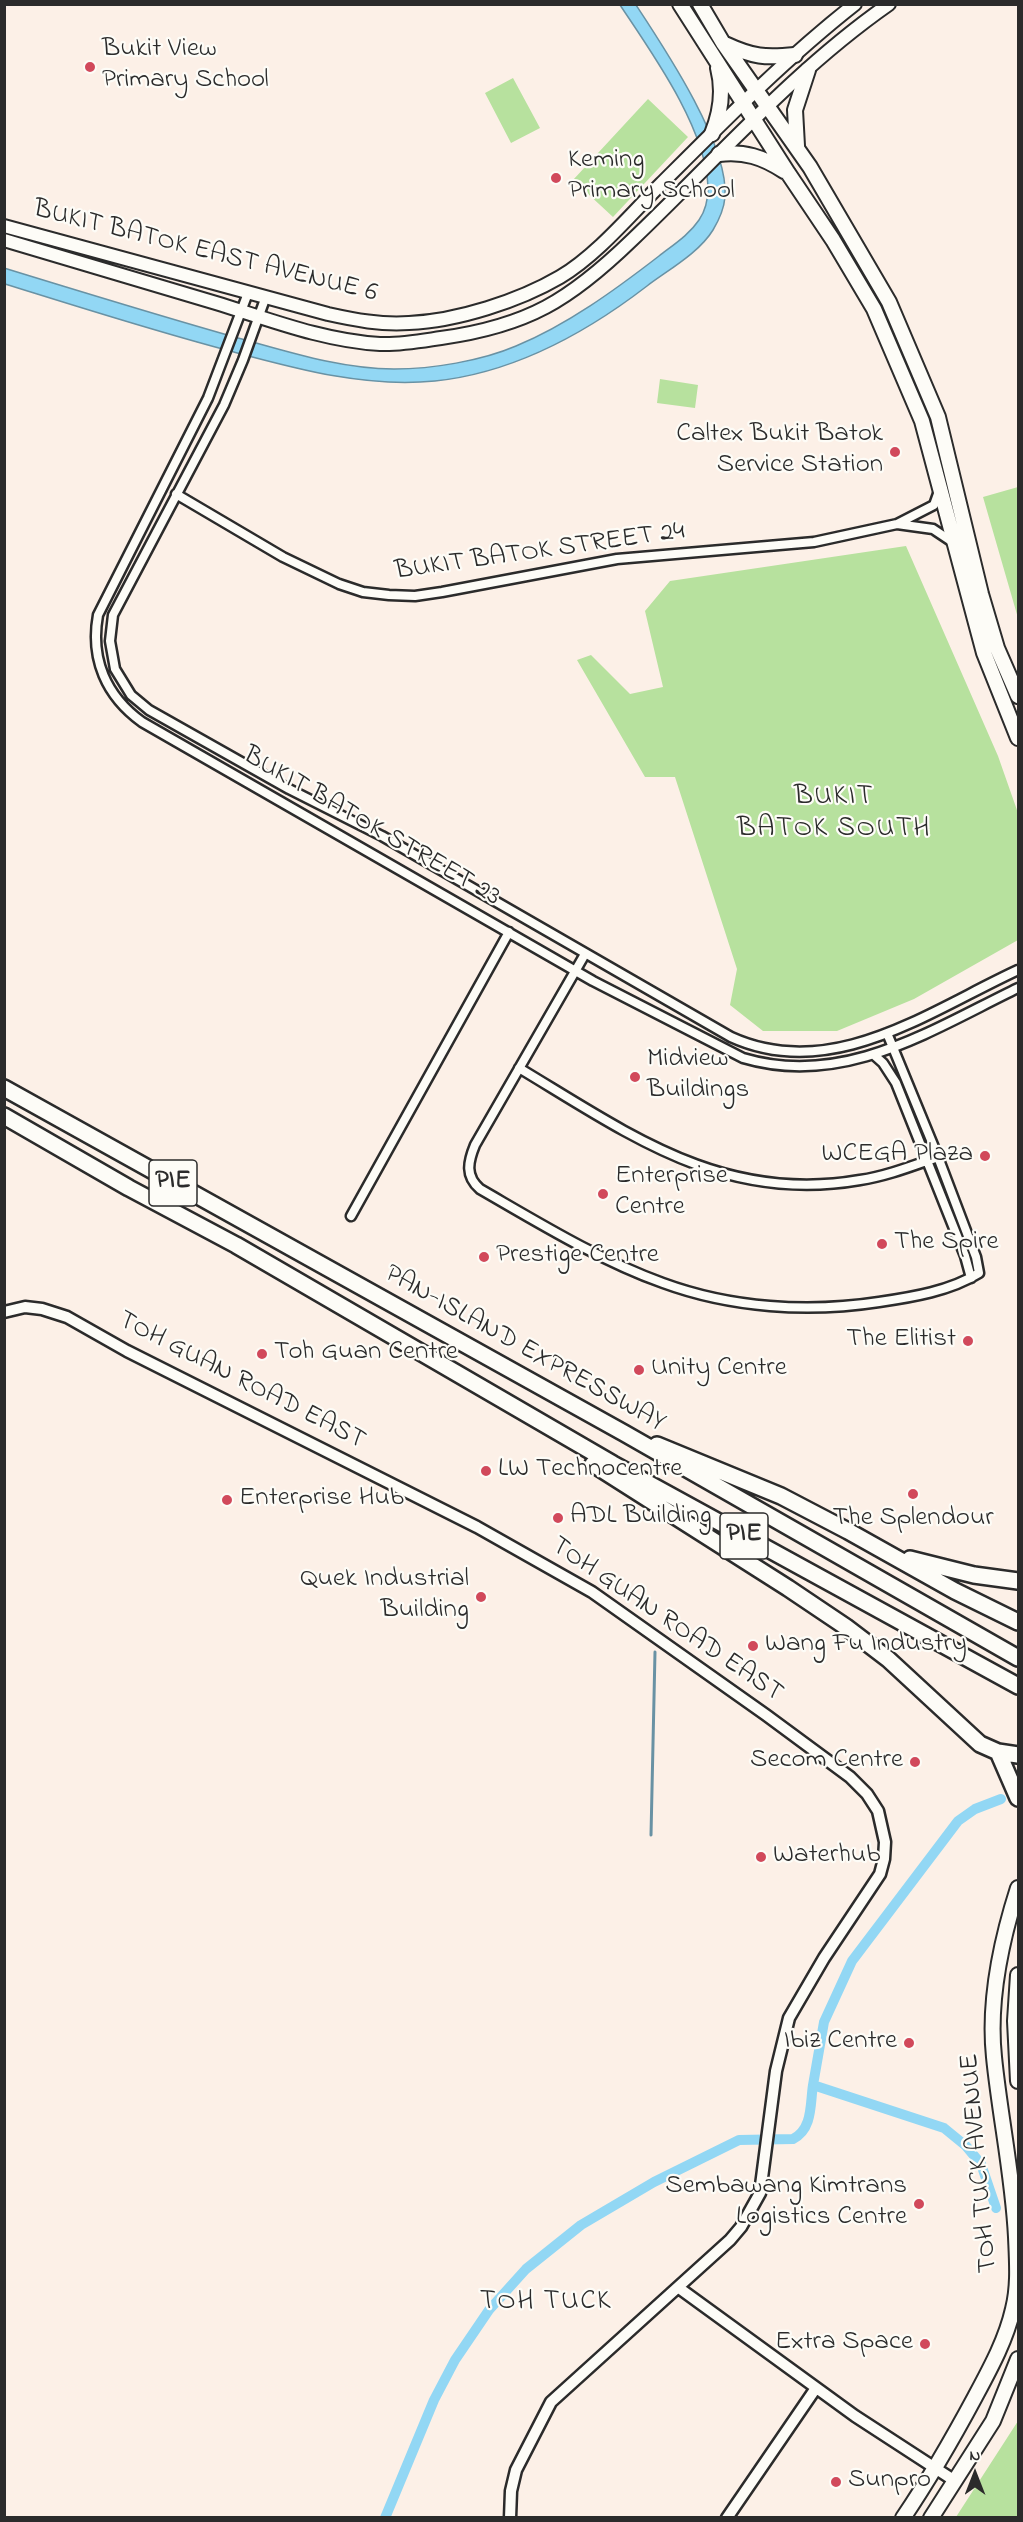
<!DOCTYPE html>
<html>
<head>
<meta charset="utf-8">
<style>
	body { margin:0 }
	#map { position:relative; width:1023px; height:2522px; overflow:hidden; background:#fcf0e7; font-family:"Indie Flower",sans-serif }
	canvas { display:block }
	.frame { position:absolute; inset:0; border:6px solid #2b2b2b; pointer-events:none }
	.north { position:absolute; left:945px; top:2444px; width:60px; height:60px; -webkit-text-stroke:4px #fdfcf7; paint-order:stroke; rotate:0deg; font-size:16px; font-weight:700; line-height:24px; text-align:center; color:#2b2b2b }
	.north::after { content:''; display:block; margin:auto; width:21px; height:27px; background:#2b2b2b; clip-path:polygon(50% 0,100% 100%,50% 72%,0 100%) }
</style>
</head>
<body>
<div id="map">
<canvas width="1023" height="2522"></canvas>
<div class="frame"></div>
<div class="north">N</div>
</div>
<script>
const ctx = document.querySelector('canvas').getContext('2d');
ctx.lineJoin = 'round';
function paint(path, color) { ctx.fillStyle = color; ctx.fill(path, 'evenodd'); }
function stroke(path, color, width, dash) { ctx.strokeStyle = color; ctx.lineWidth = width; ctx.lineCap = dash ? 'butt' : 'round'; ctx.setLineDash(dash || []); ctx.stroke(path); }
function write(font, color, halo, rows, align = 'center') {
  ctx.font = font + ' "Indie Flower",sans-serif'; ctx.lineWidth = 4.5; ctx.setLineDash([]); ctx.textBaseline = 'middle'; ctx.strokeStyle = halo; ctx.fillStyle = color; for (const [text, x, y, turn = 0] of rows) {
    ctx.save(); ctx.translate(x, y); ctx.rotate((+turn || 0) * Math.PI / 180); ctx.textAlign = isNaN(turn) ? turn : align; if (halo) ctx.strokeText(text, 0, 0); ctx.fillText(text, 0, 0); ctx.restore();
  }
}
const green = new Path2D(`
	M 513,78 L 540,128 L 511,143 L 485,93 Z
	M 648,99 L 688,137 L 613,217 L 573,180 Z
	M 660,379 L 698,385 L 695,408 L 657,403 Z
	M 1018,487 L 1018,618 L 983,497 Z
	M 906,546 L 998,756 L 1018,813 L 1018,940 L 914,999 L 837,1031 L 763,1031 L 730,1005 L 737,969 L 675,777 L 645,777 L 577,660 L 591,655 L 630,694 L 663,687 L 645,611 L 670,581 Z
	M 1018,2421 L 1018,2517 L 956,2517 Z`);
const water = new Path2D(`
	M 620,5 L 636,5 C 665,49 729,145 725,197 C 724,209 719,220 713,230 C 699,253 668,270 647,286 C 586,333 513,373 435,381 C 365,388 297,369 230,351 C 154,331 79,307 5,284 L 4,268 C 82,292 160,316 238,338 C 289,352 341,369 394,369 C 432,369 481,361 516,346 C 567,325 615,290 659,256 C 673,245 689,235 699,220 C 706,210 708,198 708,187 C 706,128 652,53 620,5 Z`);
const stream = new Path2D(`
	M 651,1835 L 655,1652`);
const canal = new Path2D(`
	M 813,2085 L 824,2022 L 852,1961 L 958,1821 L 975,1809 L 1001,1799
	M 385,2518 L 434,2400 L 455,2360 L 489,2310 L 526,2269 L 581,2225 L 654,2182 L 739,2140 L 793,2139 C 813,2129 810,2104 813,2085 L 944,2128 L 966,2146 L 981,2164 L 996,2208`);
const minor = new Path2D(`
	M 248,293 L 208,398 L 98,615 C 90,659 106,696 142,722 L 593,981 L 743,1058 C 844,1088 931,1030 1018,988
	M 265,299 L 243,360 L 224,405 L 113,615 L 110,641 L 115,669 L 131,695 L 149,710 L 289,789 L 382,836 L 731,1037 C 832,1083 929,1011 1018,970
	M 176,494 L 283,557 L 339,584 L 363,592 L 389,595 L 415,596 L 442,592 L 617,559 L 814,542 L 897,524 L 934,505 L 939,491
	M 897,524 L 933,529 L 954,543
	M 585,954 L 475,1145 C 468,1162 465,1176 480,1189 C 539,1223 599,1260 663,1283 C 731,1308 808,1313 879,1302 C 913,1297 950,1291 979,1273 L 976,1257 L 938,1157 L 887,1033
	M 874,1055 L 883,1063 L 896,1083 L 965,1256 L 971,1278
	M 519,1068 C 629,1134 723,1204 860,1180 C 887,1176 912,1166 938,1157
	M 351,1216 L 509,932`);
const tertiary = new Path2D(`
	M 4,1312 L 25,1307 L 42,1309 L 67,1317 L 127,1351 L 477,1527 L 592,1592 L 766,1715 L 850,1777 L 867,1794 L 878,1811 L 885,1842 L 884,1859 L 880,1874 L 824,1958 L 789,2018 L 776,2071 L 760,2193 L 741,2227 L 730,2240 L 551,2402 L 516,2470 L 511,2491 L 510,2518
	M 679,2288 L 855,2416 L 955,2481
	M 727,2518 L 816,2388`);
const secondary = new Path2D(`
	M 4,226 L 328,314 C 355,320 381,325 409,323 C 457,321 519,301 560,277 C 597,255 631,214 661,184 C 723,122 785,59 855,4
	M 4,240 C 75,261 145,282 216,303 C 268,319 324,341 380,344 C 400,345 421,341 441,338 C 528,326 570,300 632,240 C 716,160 793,71 889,4`);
const primary = new Path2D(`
	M 680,4 L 788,173 L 833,240 L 874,309 L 922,421 L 984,653 L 1018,738
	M 700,4 L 723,43 L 810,167 L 889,302 L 938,417 L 981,594 L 997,648 L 1018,696
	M 725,44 C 753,57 765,58 795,55
	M 712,134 C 721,112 724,91 718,68
	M 797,146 L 795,110 L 808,70
	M 719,154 C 744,151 763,157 784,171
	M 1018,1975 L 1015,2021 L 1018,2081
	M 903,2518 C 930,2478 953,2438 975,2397 C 990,2369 1006,2340 1013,2309 C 1019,2286 1017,2261 1016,2237 C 1013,2176 1000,2117 994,2057 C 988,2000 1001,1941 1018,1888
	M 931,2518 L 993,2421 L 1018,2359`);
const motorway = new Path2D(`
	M 4,1088 L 624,1433 L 1018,1658
	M 4,1116 L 129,1188 L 236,1245 L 613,1464 L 1018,1686
	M 657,1445 L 781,1496 L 848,1531 L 955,1591 L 1018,1622
	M 593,1464 L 788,1588 L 846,1627 L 888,1659 L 980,1744 L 998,1752 L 1018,1755
	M 910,1559 L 974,1575 L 1018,1581
	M 998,1752 L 1018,1798`);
const markers = [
	[90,67,6,"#d1495b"],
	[556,178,6,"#d1495b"],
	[895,452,6,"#d1495b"],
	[635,1077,6,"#d1495b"],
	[985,1156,6,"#d1495b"],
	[603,1194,6,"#d1495b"],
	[882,1244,6,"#d1495b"],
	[484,1257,6,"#d1495b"],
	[968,1341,6,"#d1495b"],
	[262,1354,6,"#d1495b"],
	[639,1370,6,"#d1495b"],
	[486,1471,6,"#d1495b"],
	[913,1494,6,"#d1495b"],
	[227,1500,6,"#d1495b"],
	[558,1518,6,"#d1495b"],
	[481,1597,6,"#d1495b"],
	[753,1646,6,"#d1495b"],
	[915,1762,6,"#d1495b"],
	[761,1857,6,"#d1495b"],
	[909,2043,6,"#d1495b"],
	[919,2204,6,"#d1495b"],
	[925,2344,6,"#d1495b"],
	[836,2482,6,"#d1495b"]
];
const shields = [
	[173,1183,48],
	[744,1536,48]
];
const shieldNames = [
	["PIE",173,1183],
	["PIE",744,1536]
];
const poiNames = [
	["Bukit View",102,51],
	["Primary School",102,82],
	["Keming",568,162],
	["Primary School",568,193],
	["Caltex Bukit Batok",883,436,"right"],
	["Service Station",883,467,"right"],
	["Midview",647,1061],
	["Buildings",647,1092],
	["WCEGA Plaza",973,1156,"right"],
	["Enterprise",615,1178],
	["Centre",615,1209],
	["The Spire",894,1244],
	["Prestige Centre",496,1257],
	["The Elitist",956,1341,"right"],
	["Toh Guan Centre",274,1354],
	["Unity Centre",651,1370],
	["LW Technocentre",498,1471],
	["Enterprise Hub",239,1500],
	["ADL Building",570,1518],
	["The Splendour",913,1520,"center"],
	["Quek Industrial",469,1581,"right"],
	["Building",469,1612,"right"],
	["Wang Fu Industry",765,1646],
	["Secom Centre",903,1762,"right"],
	["Waterhub",773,1857],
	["Ibiz Centre",897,2043,"right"],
	["Sembawang Kimtrans",907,2188,"right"],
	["Logistics Centre",907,2219,"right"],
	["Extra Space",913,2344,"right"],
	["Sunpro",848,2482]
];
const streetNames = [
	["BUKIT BATOK EAST AVENUE 6",205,253,14],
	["BUKIT BATOK STREET 24",540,553,-8],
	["BUKIT BATOK STREET 23",371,828,30],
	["PAN-ISLAND EXPRESSWAY",524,1350,29],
	["TOH GUAN ROAD EAST",241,1382,27],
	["TOH GUAN ROAD EAST",666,1621,34],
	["TOH TUCK AVENUE",981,2163,-95]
];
const neighbourhoodNames = [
	["BUKIT",834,798],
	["BATOK SOUTH",834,830],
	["TOH TUCK",546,2303]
];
paint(green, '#b7e19e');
paint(water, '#92d7f4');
stroke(water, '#6992a4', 1.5);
stroke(stream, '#6992a4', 3);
stroke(canal, '#92d7f4', 10);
stroke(minor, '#2b2b2b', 13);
stroke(tertiary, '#2b2b2b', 15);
stroke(secondary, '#2b2b2b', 16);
stroke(primary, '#2b2b2b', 18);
stroke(motorway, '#2b2b2b', 20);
stroke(minor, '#fdfcf7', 8);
stroke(tertiary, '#fdfcf7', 10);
stroke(secondary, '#fdfcf7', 12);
stroke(primary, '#fdfcf7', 14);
stroke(motorway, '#fdfcf7', 15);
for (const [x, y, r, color] of markers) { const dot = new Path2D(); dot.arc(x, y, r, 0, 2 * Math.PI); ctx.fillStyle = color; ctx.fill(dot); stroke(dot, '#fdfcf7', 2); }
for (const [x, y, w] of shields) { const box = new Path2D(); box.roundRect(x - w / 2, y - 23, w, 46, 4.5); ctx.fillStyle = '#fdfcf7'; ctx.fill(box); stroke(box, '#2b2b2b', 1.5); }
write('bold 26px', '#2b2b2b', null, shieldNames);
write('27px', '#2b2b2b', '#fdfcf7', poiNames, 'left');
write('27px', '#2b2b2b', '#fdfcf7', streetNames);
ctx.letterSpacing = '1.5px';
write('28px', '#2b2b2b', '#fdfcf7', neighbourhoodNames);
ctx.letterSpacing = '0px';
</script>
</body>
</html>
